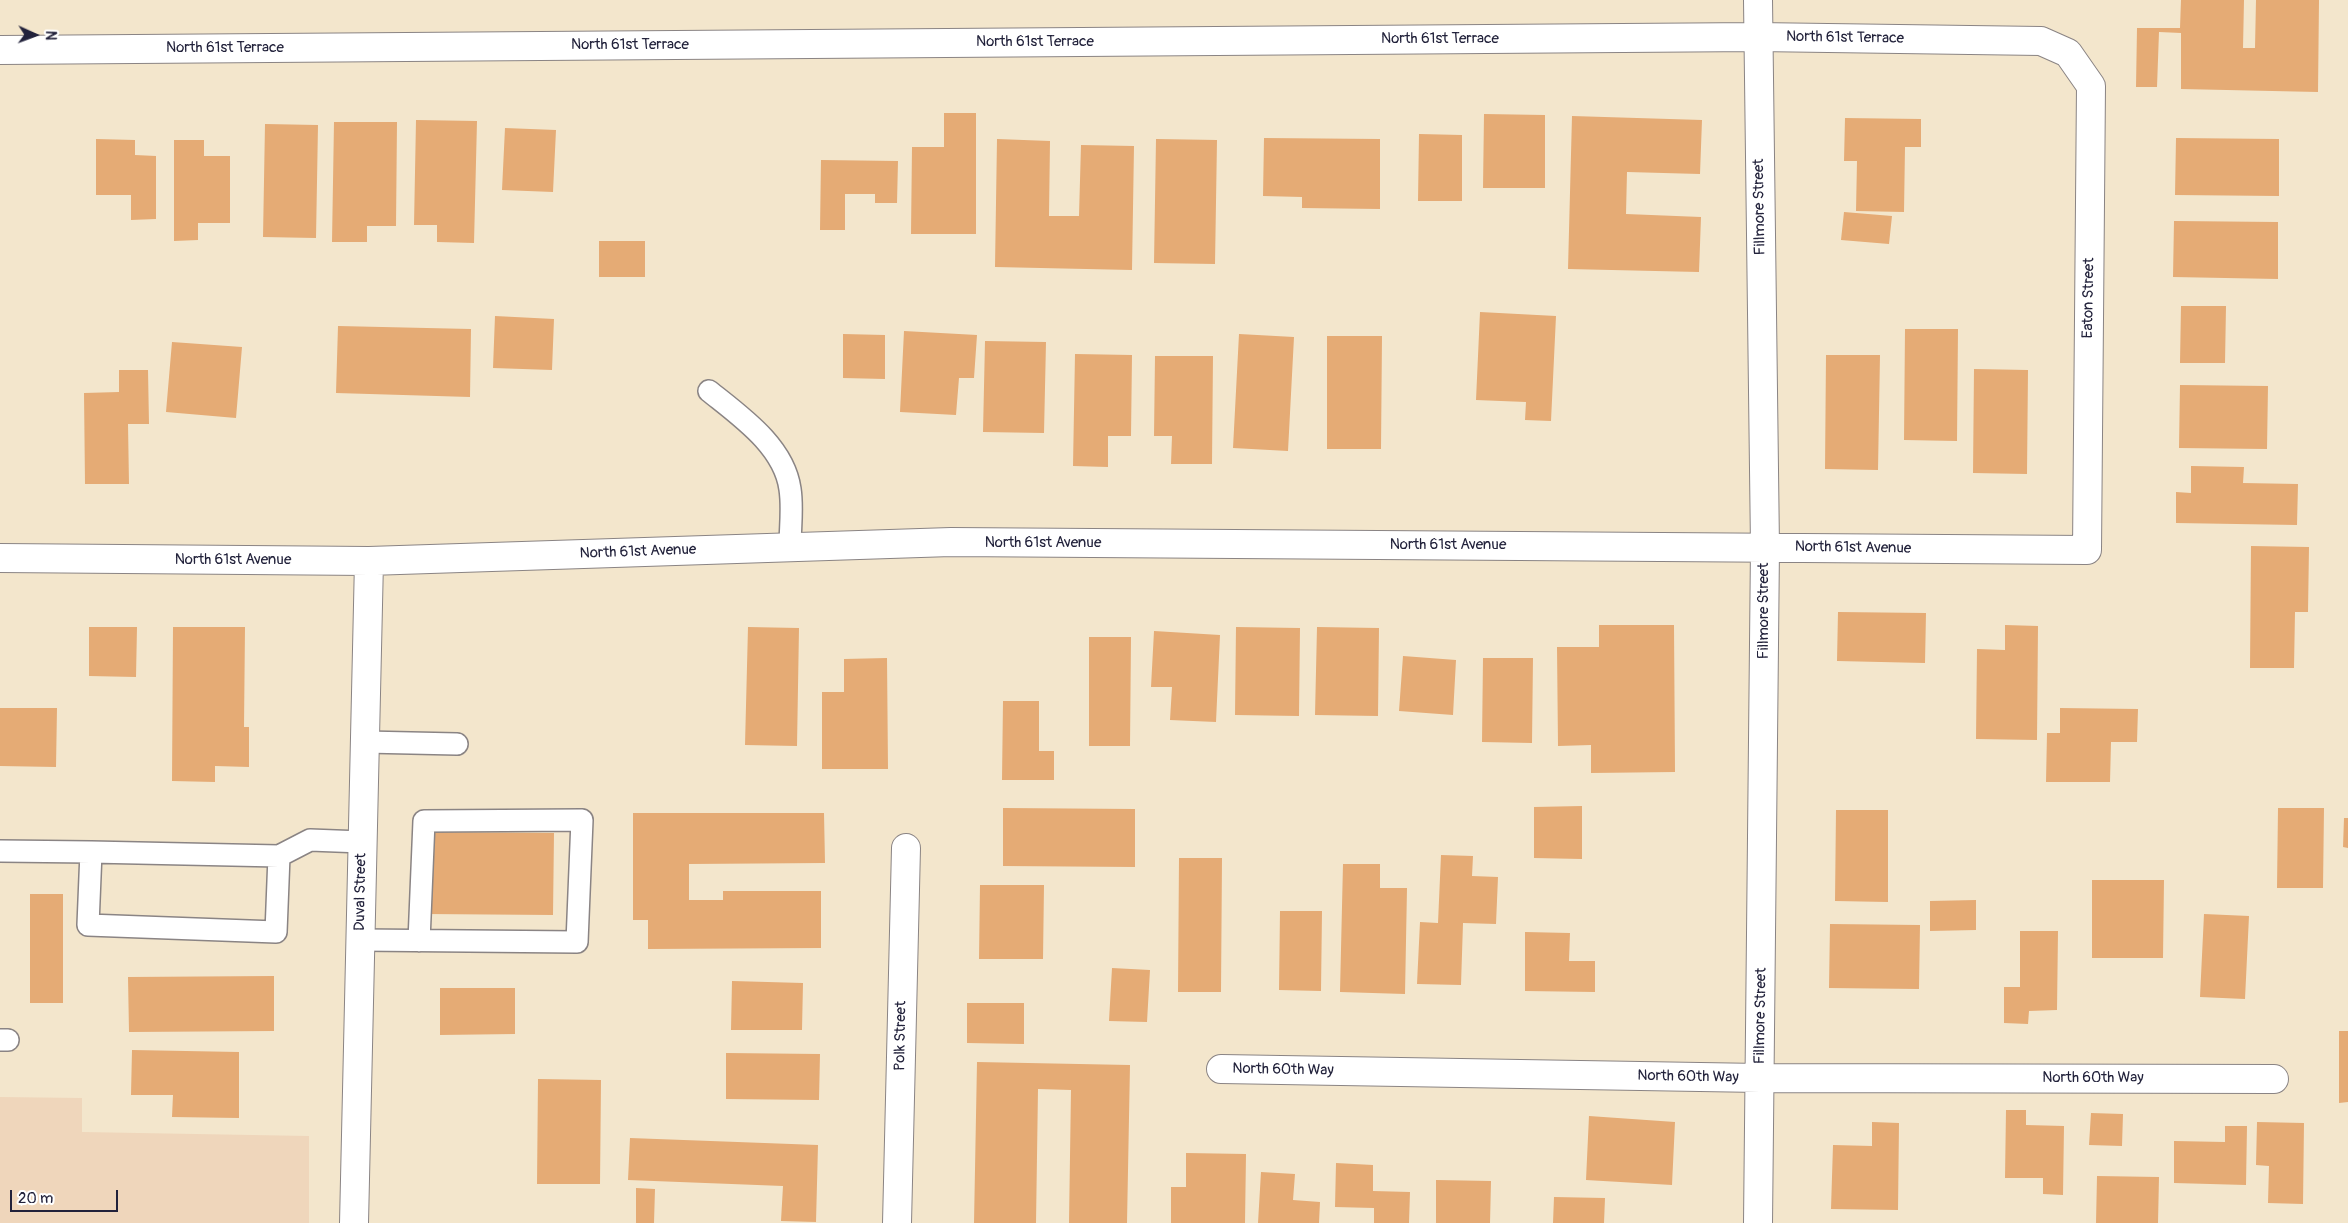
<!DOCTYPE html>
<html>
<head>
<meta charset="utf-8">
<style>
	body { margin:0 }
	#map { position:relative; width:2348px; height:1223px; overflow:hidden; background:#f3e6cc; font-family:Pangolin,sans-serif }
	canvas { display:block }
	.north { position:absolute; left:10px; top:10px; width:50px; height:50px; -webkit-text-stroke:4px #fff; paint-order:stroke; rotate:92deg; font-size:14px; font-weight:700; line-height:20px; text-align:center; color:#22223b }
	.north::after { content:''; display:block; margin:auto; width:18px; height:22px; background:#22223b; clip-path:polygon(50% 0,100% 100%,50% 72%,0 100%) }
	.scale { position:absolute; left:10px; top:1190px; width:108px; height:22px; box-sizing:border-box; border:2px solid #22223b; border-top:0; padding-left:6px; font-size:15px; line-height:18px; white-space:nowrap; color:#22223b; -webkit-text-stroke:4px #fff; paint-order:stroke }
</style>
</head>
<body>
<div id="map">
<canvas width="2348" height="1223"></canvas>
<div class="north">N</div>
<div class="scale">20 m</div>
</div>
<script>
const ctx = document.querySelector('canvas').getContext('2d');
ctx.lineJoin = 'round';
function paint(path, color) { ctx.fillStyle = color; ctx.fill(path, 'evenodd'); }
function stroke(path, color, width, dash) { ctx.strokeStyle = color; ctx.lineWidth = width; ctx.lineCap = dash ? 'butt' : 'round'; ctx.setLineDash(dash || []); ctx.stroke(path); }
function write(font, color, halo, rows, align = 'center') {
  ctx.font = font + ' Pangolin,sans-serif'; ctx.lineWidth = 4.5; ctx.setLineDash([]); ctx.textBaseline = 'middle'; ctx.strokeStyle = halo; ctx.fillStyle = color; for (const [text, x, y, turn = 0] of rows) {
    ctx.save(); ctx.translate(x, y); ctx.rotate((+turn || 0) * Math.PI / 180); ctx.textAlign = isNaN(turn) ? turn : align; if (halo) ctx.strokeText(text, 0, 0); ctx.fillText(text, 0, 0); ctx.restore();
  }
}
const built = new Path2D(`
	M 0,1097 L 82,1098 L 82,1132 L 309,1136 L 309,1223 L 0,1223 Z`);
const building = new Path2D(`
	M 2181,0 L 2244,0 L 2243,48 L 2255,48 L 2256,0 L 2319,0 L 2318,92 L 2181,89 L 2181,33 L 2159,32 L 2157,87 L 2136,87 L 2137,28 L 2180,28 Z
	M 944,113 L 976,113 L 976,234 L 911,234 L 912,147 L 944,147 Z
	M 1484,114 L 1545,115 L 1545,188 L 1483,188 Z
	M 1572,116 L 1702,120 L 1700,174 L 1627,172 L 1626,214 L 1701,217 L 1699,272 L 1568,269 Z
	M 1845,118 L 1921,119 L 1921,147 L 1905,147 L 1904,212 L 1856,211 L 1857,161 L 1844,161 Z
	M 416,120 L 477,121 L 474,243 L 437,242 L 437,225 L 414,225 Z
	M 334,122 L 397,122 L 396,226 L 367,226 L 367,242 L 332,242 Z
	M 265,124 L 318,125 L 316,238 L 263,237 Z
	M 505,128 L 556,130 L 553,192 L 502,190 Z
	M 1419,134 L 1462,135 L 1462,201 L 1418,201 Z
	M 1264,138 L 1380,139 L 1380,209 L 1302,208 L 1302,197 L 1263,196 Z
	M 2176,138 L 2279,139 L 2279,196 L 2175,195 Z
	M 96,139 L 135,140 L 135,155 L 156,156 L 156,219 L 131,220 L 131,195 L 96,195 Z
	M 997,139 L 1050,141 L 1049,216 L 1079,216 L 1081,145 L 1134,146 L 1132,270 L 995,267 Z
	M 1156,139 L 1217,140 L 1215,264 L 1154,263 Z
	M 174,140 L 204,140 L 204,156 L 230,156 L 230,223 L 198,223 L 198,240 L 174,241 Z
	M 821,160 L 898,161 L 897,203 L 875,203 L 875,194 L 845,194 L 845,230 L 820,230 Z
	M 1844,212 L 1892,216 L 1889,244 L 1841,240 Z
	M 2174,221 L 2278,222 L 2278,279 L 2173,277 Z
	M 599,241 L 645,241 L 645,277 L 599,277 Z
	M 2181,306 L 2226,306 L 2225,363 L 2180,363 Z
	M 1480,312 L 1556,316 L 1551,421 L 1525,420 L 1526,402 L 1476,400 Z
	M 495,316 L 554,319 L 552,370 L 493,368 Z
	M 338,326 L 471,329 L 470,397 L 336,393 Z
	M 1905,329 L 1958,329 L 1957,441 L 1904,440 Z
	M 904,331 L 977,335 L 974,378 L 959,378 L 956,415 L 900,412 Z
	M 843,334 L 885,335 L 885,379 L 843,378 Z
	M 1239,334 L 1294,337 L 1288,451 L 1233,448 Z
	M 1327,336 L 1382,336 L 1381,449 L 1327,449 Z
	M 985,341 L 1046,342 L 1044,433 L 983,432 Z
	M 172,342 L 242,347 L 236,418 L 166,412 Z
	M 1075,354 L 1132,355 L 1131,436 L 1108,436 L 1108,467 L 1073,466 Z
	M 1826,355 L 1880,355 L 1878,470 L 1825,469 Z
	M 1155,356 L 1213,356 L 1212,464 L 1171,464 L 1172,436 L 1154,436 Z
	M 1974,369 L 2028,370 L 2027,474 L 1973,473 Z
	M 119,370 L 148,370 L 149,424 L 128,424 L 129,484 L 85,484 L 84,393 L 119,392 Z
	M 2180,385 L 2268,386 L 2267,449 L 2179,448 Z
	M 2191,466 L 2244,467 L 2243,483 L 2298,484 L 2297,525 L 2176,523 L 2176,492 L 2191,493 Z
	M 2251,546 L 2309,547 L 2308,612 L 2295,612 L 2294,668 L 2250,668 Z
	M 1838,612 L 1926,613 L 1925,663 L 1837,661 Z
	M 1599,625 L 1674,625 L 1675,772 L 1591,773 L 1591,745 L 1558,746 L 1557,647 L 1599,647 Z
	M 2005,625 L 2038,626 L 2037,740 L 1976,739 L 1977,649 L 2005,650 Z
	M 89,627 L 137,627 L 136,677 L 89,676 Z
	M 173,627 L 245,627 L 244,727 L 249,727 L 249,767 L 215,766 L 215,782 L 172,781 Z
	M 748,627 L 799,628 L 797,746 L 745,745 Z
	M 1236,627 L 1300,628 L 1299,716 L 1235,715 Z
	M 1317,627 L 1379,628 L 1378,716 L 1315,715 Z
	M 1154,631 L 1220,635 L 1216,722 L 1170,720 L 1172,687 L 1151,687 Z
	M 1089,637 L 1131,637 L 1130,746 L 1089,746 Z
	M 1403,656 L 1456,660 L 1453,715 L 1399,711 Z
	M 887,658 L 888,769 L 822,769 L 822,692 L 844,692 L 844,659 Z
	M 1483,658 L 1533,658 L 1532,743 L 1482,742 Z
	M 1003,701 L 1039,701 L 1039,751 L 1054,751 L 1054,780 L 1002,780 Z
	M 0,708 L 57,708 L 56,767 L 0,766 Z
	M 2060,708 L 2138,709 L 2137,742 L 2111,742 L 2110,782 L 2046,782 L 2047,733 L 2060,733 Z
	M 1582,806 L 1582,859 L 1534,858 L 1534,807 Z
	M 1003,808 L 1135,809 L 1135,867 L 1003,866 Z
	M 2278,808 L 2324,808 L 2323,888 L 2277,888 Z
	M 1836,810 L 1888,810 L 1888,902 L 1835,901 Z
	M 633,813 L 824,813 L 825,863 L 689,864 L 689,900 L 723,900 L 723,891 L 821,891 L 821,948 L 648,949 L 648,920 L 633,920 Z
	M 2344,818 L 2348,818 L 2348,848 L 2343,847 Z
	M 425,832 L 554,833 L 553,915 L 425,914 Z
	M 1441,855 L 1473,856 L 1472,876 L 1498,877 L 1496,924 L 1463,923 L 1461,985 L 1417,984 L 1420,922 L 1438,923 Z
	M 1179,858 L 1222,858 L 1221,992 L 1178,992 Z
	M 1343,864 L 1380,864 L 1380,888 L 1407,888 L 1405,994 L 1340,992 Z
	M 2092,880 L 2164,880 L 2163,958 L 2092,958 Z
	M 980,885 L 1044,885 L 1043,959 L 979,959 Z
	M 30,894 L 63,894 L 63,1003 L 30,1003 Z
	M 1976,900 L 1976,930 L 1930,931 L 1930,901 Z
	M 1280,911 L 1322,911 L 1321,991 L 1279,990 Z
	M 2204,914 L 2249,916 L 2245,999 L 2200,997 Z
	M 1830,924 L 1920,925 L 1919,989 L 1829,988 Z
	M 2020,931 L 2058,931 L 2057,1010 L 2029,1011 L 2028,1024 L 2004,1023 L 2004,987 L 2020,987 Z
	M 1525,932 L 1570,933 L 1569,961 L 1595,961 L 1595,992 L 1525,991 Z
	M 1112,968 L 1150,970 L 1147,1022 L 1109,1021 Z
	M 274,976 L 274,1031 L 129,1032 L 128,977 Z
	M 732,981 L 803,983 L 802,1030 L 731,1030 Z
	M 440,988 L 515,988 L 515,1034 L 440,1035 Z
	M 967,1003 L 1024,1003 L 1024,1044 L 967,1043 Z
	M 2339,1031 L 2348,1031 L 2348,1102 L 2339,1103 Z
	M 132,1050 L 239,1052 L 239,1118 L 172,1117 L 173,1095 L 131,1095 Z
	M 726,1053 L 820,1054 L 819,1100 L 726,1099 Z
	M 977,1062 L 1130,1065 L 1127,1223 L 1069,1223 L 1071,1090 L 1038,1089 L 1036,1223 L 974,1223 Z
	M 538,1079 L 601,1080 L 600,1184 L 537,1184 Z
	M 2006,1110 L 2026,1110 L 2026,1125 L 2064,1126 L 2063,1195 L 2043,1194 L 2043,1178 L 2005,1178 Z
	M 2091,1113 L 2123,1114 L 2122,1146 L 2089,1145 Z
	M 1589,1116 L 1675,1122 L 1672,1185 L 1586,1180 Z
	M 1872,1122 L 1899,1123 L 1898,1210 L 1831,1209 L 1833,1145 L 1872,1146 Z
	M 2257,1122 L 2304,1123 L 2303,1204 L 2268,1203 L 2269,1166 L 2256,1165 Z
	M 2225,1126 L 2247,1126 L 2246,1185 L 2174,1183 L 2174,1141 L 2225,1142 Z
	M 630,1138 L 818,1145 L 816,1222 L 781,1221 L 783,1186 L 628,1180 Z
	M 1186,1153 L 1246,1154 L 1245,1223 L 1171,1223 L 1171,1187 L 1186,1187 Z
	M 1336,1163 L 1373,1165 L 1373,1191 L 1410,1192 L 1409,1223 L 1374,1223 L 1374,1208 L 1335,1207 Z
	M 1261,1172 L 1295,1174 L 1293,1200 L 1320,1202 L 1319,1223 L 1258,1223 Z
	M 2097,1176 L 2159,1177 L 2158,1223 L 2096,1223 Z
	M 1436,1180 L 1491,1181 L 1490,1223 L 1436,1223 Z
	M 636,1188 L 655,1189 L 654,1223 L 636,1223 Z
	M 1554,1197 L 1605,1198 L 1604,1223 L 1553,1223 Z`);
const lane = new Path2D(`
	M 709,391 C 740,416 784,446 790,489 C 793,508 790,528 790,547
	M 365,742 L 457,744
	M 0,851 L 91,852
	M 91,852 L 279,856 L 276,932 L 88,925 Z
	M 279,856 L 310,840 L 362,842
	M 360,940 L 577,942 L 582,820 L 424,821 L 419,941
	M 0,1040 L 8,1040`);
const street = new Path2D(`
	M 0,50 L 1757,37 L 2041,41 L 2068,53 L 2091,86 L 2087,550 L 951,542 L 369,561 L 0,558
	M 1221,1069 L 1760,1078 L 2274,1079
	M 354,1223 L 369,561
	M 897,1223 L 906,848
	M 1758,1223 L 1765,547 L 1758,0`);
const streetNames = [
	["North 61st Terrace",1845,38,1],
	["North 61st Terrace",1440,39],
	["North 61st Terrace",1035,42],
	["North 61st Terrace",630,45],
	["North 61st Terrace",225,48],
	["Fillmore Street",1760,207,-91],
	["Eaton Street",2089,298,-89],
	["North 61st Avenue",1043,543],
	["North 61st Avenue",1448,545],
	["North 61st Avenue",1853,548,1],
	["North 61st Avenue",638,552,-2],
	["North 61st Avenue",233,560],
	["Fillmore Street",1764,611,-90],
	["Duval Street",361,892,-89],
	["Fillmore Street",1761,1016,-89],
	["Polk Street",901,1036,-89],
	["North 60th Way",1283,1070,1],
	["North 60th Way",1688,1077,1],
	["North 60th Way",2093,1078]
];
paint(built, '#efd6bb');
paint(building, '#e5ab75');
stroke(lane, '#8a8484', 24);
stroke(street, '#8a8484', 30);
stroke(lane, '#fff', 21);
stroke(street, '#fff', 28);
write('15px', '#22223b', '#fff', streetNames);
</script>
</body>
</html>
